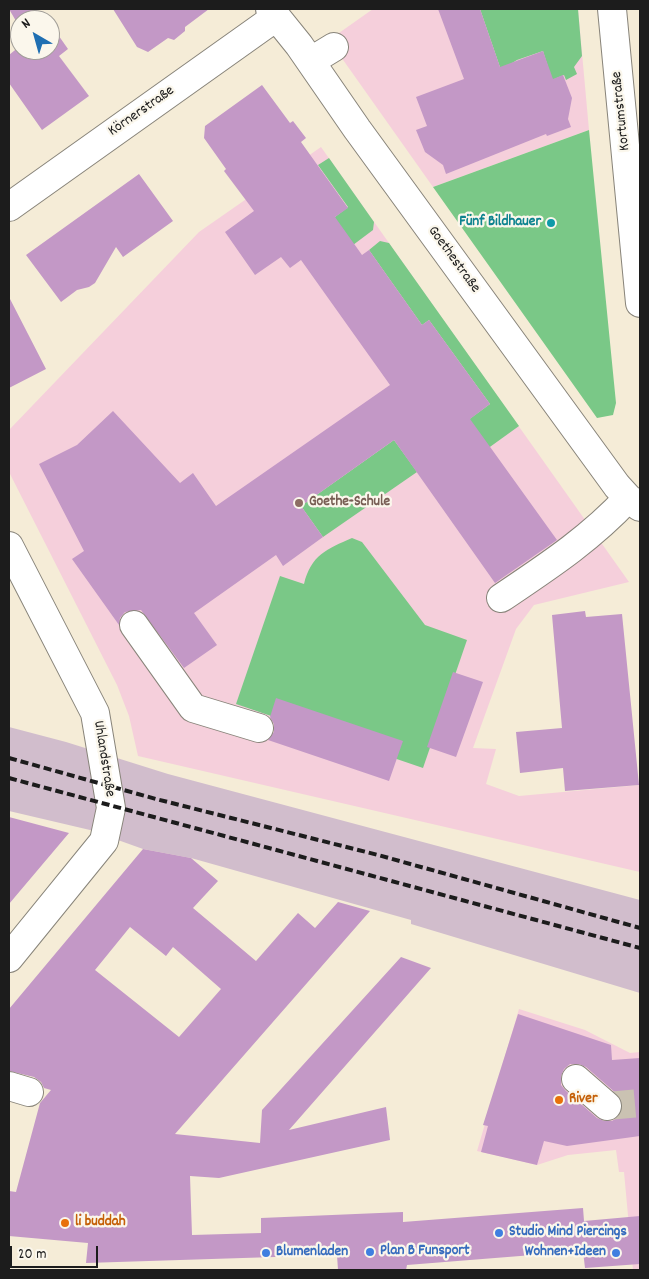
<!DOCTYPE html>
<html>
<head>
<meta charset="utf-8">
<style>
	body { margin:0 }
	#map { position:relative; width:649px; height:1279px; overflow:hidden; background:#f5ecd7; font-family:Dekko,sans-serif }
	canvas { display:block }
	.frame { position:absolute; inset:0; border:10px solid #1c1c1c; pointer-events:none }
	.north { position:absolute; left:10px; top:10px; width:50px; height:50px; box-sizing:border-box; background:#fbf7ec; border:1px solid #a29f99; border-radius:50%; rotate:322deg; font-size:14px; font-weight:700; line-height:20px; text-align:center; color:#1c1c1c }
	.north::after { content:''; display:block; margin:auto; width:18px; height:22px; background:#1f6fb2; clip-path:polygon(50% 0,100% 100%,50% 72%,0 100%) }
	.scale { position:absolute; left:10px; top:1246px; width:88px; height:22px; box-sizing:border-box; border:2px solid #1c1c1c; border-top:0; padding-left:6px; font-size:15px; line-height:18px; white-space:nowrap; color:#1c1c1c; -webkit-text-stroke:4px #fbf7ec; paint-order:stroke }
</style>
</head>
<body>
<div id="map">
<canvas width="649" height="1279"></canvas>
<div class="frame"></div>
<div class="north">N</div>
<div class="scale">20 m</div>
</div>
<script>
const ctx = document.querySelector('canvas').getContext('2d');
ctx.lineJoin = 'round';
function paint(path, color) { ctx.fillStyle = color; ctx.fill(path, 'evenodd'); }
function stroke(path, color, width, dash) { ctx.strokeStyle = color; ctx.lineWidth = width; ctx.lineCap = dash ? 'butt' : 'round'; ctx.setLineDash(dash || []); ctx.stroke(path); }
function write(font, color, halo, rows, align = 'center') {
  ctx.font = font + ' Dekko,sans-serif'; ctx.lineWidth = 4.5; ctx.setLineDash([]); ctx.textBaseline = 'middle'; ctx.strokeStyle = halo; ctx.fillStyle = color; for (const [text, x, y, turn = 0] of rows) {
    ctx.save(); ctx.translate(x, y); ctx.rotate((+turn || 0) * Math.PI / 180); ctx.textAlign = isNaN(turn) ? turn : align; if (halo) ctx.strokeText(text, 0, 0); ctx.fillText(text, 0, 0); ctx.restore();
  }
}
const built = new Path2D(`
	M 373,9 L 578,9 L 589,130 L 433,187 L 329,40 Z
	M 321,147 L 629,582 L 534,605 L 516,629 L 473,748 L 496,749 L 486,784 L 519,796 L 640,785 L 640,872 L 138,756 L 129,716 L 117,685 L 9,472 L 9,430 L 199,232 Z
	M 519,1009 L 585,1030 L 630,1053 L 640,1052 L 640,1270 L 633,1270 L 624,1172 L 619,1172 L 616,1150 L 568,1155 L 537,1165 L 477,1151 Z`);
const industrial = new Path2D(`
	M 9,727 L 66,742 L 168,774 L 640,900 L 640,993 L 411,924 L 411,920 L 191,858 L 143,849 L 90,830 L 9,811 Z`);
const green = new Path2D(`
	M 480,9 L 578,9 L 582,56 L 574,67 L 577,74 L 566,80 L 564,75 L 552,80 L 543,51 L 517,60 L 501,70 Z
	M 589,130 L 616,403 L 613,415 L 597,418 L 433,187 Z
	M 329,158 L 374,222 L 373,230 L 337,257 L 335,217 L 348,207 L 318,165 Z
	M 380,241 L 389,243 L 519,426 L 469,462 L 449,434 L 490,404 L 429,320 L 422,325 L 369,250 Z
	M 394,440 L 417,472 L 323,537 L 301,506 Z
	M 352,538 L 362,542 L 425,625 L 467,640 L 423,768 L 236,704 L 280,576 L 304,584 C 311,555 327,549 352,538 Z`);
const building = new Path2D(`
	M 9,9 L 36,9 L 44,20 L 20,20 L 20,28 Z
	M 113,9 L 209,9 L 185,27 L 185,31 L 174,40 L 168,38 L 148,52 L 137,47 Z
	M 438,9 L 480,9 L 500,67 L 543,51 L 553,79 L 563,75 L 572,98 L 568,119 L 571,127 L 547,136 L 546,134 L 446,174 L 443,165 L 425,152 L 416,130 L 427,126 L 416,97 L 464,79 Z
	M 50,28 L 52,31 L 54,29 L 68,49 L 59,56 L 89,96 L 42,130 L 9,83 L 9,55 L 20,46 L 20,50 L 50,50 Z
	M 262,85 L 290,123 L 293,121 L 306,138 L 301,142 L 348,208 L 335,217 L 362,255 L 369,250 L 422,325 L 429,320 L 490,404 L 470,419 L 557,540 L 495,583 L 394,440 L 301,506 L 323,537 L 283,566 L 276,555 L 194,613 L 217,645 L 184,668 L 141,610 L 125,612 L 120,618 L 119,625 L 72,559 L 84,551 L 39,464 L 77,445 L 113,411 L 180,483 L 193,473 L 216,506 L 390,385 L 301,260 L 290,268 L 281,257 L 255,275 L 225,232 L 254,211 L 224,171 L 226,169 L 204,138 L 205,126 Z
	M 139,174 L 173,221 L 123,257 L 116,247 L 95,283 L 89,287 L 77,290 L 61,302 L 26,255 Z
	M 9,297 L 46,369 L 9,388 Z
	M 585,611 L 586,617 L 622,614 L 639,785 L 565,791 L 563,768 L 520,773 L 516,732 L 562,728 L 552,615 Z
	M 453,672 L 483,682 L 456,757 L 427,747 Z
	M 276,698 L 403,741 L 389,781 L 268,740 L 274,732 L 274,724 L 270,717 Z
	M 9,817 L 69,833 L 9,904 Z
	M 143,849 L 191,858 L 218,881 L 193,908 L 256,961 L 298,913 L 315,928 L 338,902 L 370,911 L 175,1134 L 260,1143 L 262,1110 L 401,957 L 431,968 L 289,1130 L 386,1107 L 390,1140 L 219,1178 L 190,1176 L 192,1235 L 261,1233 L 261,1218 L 403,1212 L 403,1222 L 583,1208 L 584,1221 L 640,1216 L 640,1264 L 585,1268 L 583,1251 L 407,1265 L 406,1270 L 338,1270 L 337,1255 L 86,1263 L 88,1243 L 9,1236 L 9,1191 L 16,1192 L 40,1103 L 51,1090 L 44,1088 L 41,1082 L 34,1077 L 9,1071 L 9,1009 ZM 130,927 L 166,956 L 173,947 L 221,989 L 179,1037 L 95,970 Z
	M 518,1014 L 611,1045 L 612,1060 L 640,1058 L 640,1136 L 567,1146 L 544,1141 L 537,1165 L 481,1152 L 488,1126 L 483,1125 ZM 570,1064 L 579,1064 L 586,1067 L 617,1094 L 622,1100 L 622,1109 L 618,1117 L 612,1121 L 604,1121 L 597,1118 L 566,1091 L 561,1085 L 561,1076 L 564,1069 Z`);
const minorTunnel = new Path2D(`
	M 607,1106 L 640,1103`);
const minor = new Path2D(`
	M 270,9 L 299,45 L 357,129 L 617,486 L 628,498 L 640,507
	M 612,9 L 640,303
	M 311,61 L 334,47
	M 9,207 L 276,17
	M 9,546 L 95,713 L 111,808 L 104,841 L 9,958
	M 501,598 C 547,567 590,539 628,498
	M 134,625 L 193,708 L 259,728
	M 576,1079 L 607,1106
	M 9,1086 L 29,1092`);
const rail = new Path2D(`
	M 9,758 L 156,799 L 378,855 L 640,928
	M 9,778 L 640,948`);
const markers = [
	[551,223,5,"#0f9aa8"],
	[299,503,5,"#8d6e63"],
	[559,1100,5,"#e8710a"],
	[65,1223,5,"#e8710a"],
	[499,1233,5,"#3f7fe0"],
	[370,1252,5,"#3f7fe0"],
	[266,1253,5,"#3f7fe0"],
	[616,1253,5,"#3f7fe0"]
];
const streetNames = [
	["Kortumstraße",622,111,-96],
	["Körnerstraße",142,112,-35],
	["Goethestraße",453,260,54],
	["Uhlandstraße",103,759,81]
];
const cultureNames = [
	["Fünf Bildhauer",541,223]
];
const educationNames = [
	["Goethe-Schule",309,503]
];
const foodNames = [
	["River",569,1100],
	["li buddah",75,1223]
];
const shopNames = [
	["Studio Mind Piercings",509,1233],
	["Plan B Funsport",380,1252],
	["Blumenladen",276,1253],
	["Wohnen+Ideen",606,1253,"right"]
];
paint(built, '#f5cfdb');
paint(industrial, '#d1bdcc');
paint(green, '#7ac887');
paint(building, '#c398c6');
stroke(minorTunnel, '#cac2b2', 28, [28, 14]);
stroke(minor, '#88847a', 30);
stroke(minor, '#fff', 28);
stroke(rail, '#1c1c1c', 4, [8, 4]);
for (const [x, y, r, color] of markers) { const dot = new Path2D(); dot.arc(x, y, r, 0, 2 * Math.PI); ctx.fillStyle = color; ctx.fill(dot); stroke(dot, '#fbf7ec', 2); }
write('15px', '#1c1c1c', '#fbf7ec', streetNames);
write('bold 15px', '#0d838f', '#fbf7ec', cultureNames, 'right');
write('bold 15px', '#785e54', '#fbf7ec', educationNames, 'left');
write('bold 15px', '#c56008', '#fbf7ec', foodNames, 'left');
write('bold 15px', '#366cbe', '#fbf7ec', shopNames, 'left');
</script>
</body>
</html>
